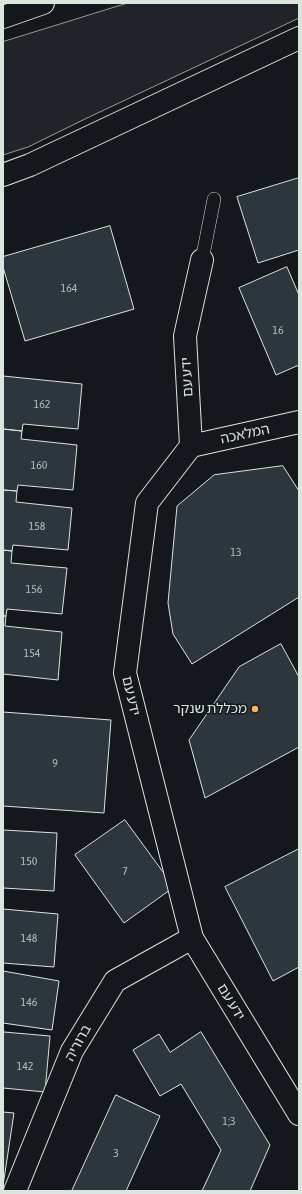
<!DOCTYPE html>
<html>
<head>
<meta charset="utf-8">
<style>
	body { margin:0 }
	#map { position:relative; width:302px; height:1194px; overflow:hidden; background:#14181c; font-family:"Asap Condensed",sans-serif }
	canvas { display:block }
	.frame { position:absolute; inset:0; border:4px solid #d8e6dc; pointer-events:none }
</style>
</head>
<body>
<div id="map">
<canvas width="302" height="1194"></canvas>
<div class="frame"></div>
</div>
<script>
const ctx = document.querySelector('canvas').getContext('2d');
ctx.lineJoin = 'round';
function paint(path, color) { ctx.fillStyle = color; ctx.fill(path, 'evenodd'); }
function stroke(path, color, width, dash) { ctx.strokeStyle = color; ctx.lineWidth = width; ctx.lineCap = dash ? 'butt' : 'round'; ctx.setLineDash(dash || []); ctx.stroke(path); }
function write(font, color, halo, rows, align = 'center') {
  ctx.font = font + ' "Asap Condensed","Noto Sans Hebrew",sans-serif'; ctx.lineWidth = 3; ctx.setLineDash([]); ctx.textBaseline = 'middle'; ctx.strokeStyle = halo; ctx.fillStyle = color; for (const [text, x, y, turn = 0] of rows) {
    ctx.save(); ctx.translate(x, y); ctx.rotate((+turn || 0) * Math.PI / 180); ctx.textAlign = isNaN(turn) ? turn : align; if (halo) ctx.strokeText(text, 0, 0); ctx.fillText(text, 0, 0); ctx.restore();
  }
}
const green = new Path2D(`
	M 128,3 L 299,3 L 299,18 L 85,119 L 28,147 L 3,155 L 3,42 Z`);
const building = new Path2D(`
	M 299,178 L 299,250 L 258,263 L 237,197 Z
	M 110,226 L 134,309 L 25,341 L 3,267 L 3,257 Z
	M 287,267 L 299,295 L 299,365 L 276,375 L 239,288 Z
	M 3,376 L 82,384 L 78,429 L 23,424 L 22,431 L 3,429 Z
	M 3,429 L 22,431 L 21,439 L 77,445 L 73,490 L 18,485 L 17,491 L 3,490 Z
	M 283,466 L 299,491 L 299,597 L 192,664 L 173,634 L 168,603 L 177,506 L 214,475 Z
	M 3,490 L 17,491 L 16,502 L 72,508 L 68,550 L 13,545 L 12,551 L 3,550 Z
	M 3,550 L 12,551 L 11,563 L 67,568 L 62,614 L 7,609 L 6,616 L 3,616 Z
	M 3,616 L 6,616 L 5,626 L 62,632 L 58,680 L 3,674 Z
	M 281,644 L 299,677 L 299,747 L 205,798 L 189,740 L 239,667 Z
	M 3,712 L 111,720 L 104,813 L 3,806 Z
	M 125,820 L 174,887 L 124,923 L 75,855 Z
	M 3,830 L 57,833 L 54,891 L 3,888 Z
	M 299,849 L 299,967 L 273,981 L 225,887 Z
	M 3,909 L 58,914 L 54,967 L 3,963 Z
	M 3,971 L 59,981 L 52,1030 L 3,1023 Z
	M 4,1032 L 50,1036 L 45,1092 L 3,1088 Z
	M 201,1032 L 270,1145 L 250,1191 L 202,1191 L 221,1150 L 181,1084 L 160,1096 L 133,1050 L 159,1034 L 170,1052 Z
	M 116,1095 L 160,1116 L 126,1191 L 72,1191 Z
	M 3,1112 L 14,1113 L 3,1186 Z`);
const lane = new Path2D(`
	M 202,260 L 214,199`);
const street = new Path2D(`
	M 202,260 L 185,336 L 191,446 L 147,503 L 125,673 L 192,938 L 299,1114
	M 191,446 L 299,422
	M 15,1191 L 72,1051 L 115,981 L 192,938`);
const highway = new Path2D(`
	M 3,17 L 43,3
	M 3,175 L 30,165 L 299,38`);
const markers = [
	[255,709,4,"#ffb74d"]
];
const numberNames = [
	["164",69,288],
	["16",278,330],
	["162",42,404],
	["160",39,465],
	["158",37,526],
	["13",236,552],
	["156",34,589],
	["154",32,653],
	["9",55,763],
	["150",29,861],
	["7",125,871],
	["148",29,938],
	["146",29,1002],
	["142",25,1066],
	["1;3",229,1121],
	["3",116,1153]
];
const streetNames = [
	["ידע עם",187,377,-93],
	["המלאכה",245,434,-12],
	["ידע עם",131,696,77],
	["ידע עם",231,1002,59],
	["ברוריה",78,1043,-61]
];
const poiNames = [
	["מכללת שנקר",247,709]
];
paint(green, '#202428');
stroke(green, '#939e99', 1);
paint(building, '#2c363c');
stroke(building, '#d8e6dc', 1);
stroke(lane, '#d8e6dc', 14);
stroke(street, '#d8e6dc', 24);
stroke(highway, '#d8e6dc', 24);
stroke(lane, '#14181c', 13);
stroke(street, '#14181c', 22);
stroke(highway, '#14181c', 22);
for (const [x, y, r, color] of markers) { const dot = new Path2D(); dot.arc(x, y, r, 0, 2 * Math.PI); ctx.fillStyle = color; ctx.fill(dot); stroke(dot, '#14181c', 1.5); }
write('12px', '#adbab4', null, numberNames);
write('14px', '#d8e6dc', '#14181c', streetNames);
write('14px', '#d8e6dc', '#14181c', poiNames, 'right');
</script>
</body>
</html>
